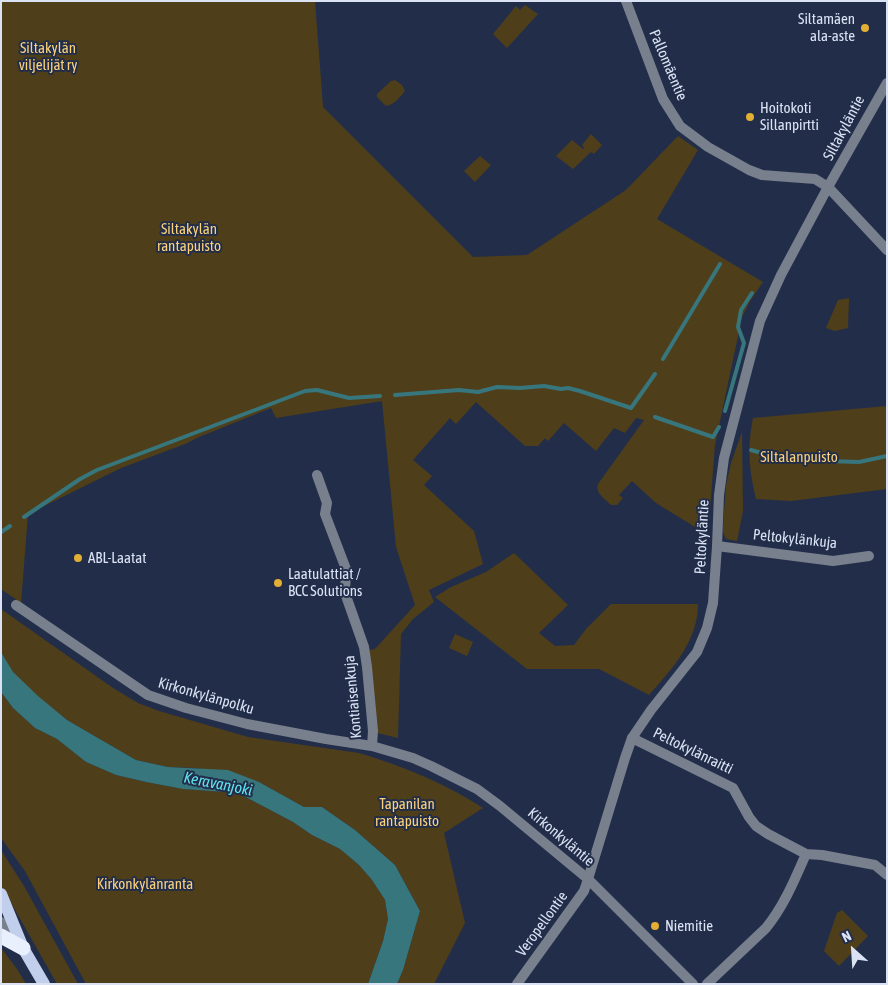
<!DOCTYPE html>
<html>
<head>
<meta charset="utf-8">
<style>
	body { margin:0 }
	#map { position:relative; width:888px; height:985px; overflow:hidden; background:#222e49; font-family:"Asap Condensed",sans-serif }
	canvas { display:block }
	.frame { position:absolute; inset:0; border:2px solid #dae2f4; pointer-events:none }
	.north { position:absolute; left:828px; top:925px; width:50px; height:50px; -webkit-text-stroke:4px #222e49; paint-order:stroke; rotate:334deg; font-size:14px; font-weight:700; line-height:20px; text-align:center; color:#dae2f4 }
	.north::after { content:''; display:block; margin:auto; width:18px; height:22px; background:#dae2f4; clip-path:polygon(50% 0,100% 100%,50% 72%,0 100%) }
</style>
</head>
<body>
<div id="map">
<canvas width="888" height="985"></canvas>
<div class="frame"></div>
<div class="north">N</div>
</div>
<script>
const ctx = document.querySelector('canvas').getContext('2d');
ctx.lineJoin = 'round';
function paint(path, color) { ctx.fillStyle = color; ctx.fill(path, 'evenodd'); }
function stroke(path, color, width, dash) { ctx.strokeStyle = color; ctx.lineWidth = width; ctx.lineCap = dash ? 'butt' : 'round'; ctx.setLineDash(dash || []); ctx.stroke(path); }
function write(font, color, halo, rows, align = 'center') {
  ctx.font = font + ' "Asap Condensed",sans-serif'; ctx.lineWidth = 4; ctx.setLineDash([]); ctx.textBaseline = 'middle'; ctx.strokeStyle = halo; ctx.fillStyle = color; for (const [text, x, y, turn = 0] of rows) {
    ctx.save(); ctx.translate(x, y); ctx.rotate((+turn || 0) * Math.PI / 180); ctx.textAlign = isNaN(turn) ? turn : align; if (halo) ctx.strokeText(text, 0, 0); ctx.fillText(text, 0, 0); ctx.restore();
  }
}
const green = new Path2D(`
	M 1,1 L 315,1 L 323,107 L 473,257 L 527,255 L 626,190 L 678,136 L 698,150 L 657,219 L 763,282 L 750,301 L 742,317 L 715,445 L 708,535 L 656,503 L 632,481 L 619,495 L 623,498 L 617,505 L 611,505 C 605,499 595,493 598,484 L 644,420 L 636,418 L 625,433 L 614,428 L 596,451 L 564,423 L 548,441 L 545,438 L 538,446 L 525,446 L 476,402 L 456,424 L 450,418 L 413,460 L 432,476 L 424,485 L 474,531 L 483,564 L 429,590 L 434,602 L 413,619 L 401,634 L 398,738 L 377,733 L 369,650 L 375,649 L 415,605 L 396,547 L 382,401 L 276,418 L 271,408 L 199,437 L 185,444 L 121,468 L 28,514 L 21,603 L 1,589 Z
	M 525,5 L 538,14 L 507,48 L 493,34 L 516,6 L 520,10 Z
	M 395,80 L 402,85 L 405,91 C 400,97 394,105 386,106 L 377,97 L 377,94 L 391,81 Z
	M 591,134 L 602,145 L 594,154 L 591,152 L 573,169 L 556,156 L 572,140 L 583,149 L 584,148 L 582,145 Z
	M 480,156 L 491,165 L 475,182 L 464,171 Z
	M 849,298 L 848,328 L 835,331 L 826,328 L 838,300 Z
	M 887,406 L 887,489 L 791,501 L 756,499 C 749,468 747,449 753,418 Z
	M 742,432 L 743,511 L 737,541 L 726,539 L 723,532 L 723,526 L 726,485 L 731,463 Z
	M 514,553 L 568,605 L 539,633 L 555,646 L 574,645 L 586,629 L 611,604 L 698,604 C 698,641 672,669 649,695 L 599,669 L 527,669 L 435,597 L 451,587 L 486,572 Z
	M 1,609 L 113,688 L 138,703 L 159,711 L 248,737 L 359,753 C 402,766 445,783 483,808 L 444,833 L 465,923 L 434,984 L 397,984 L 403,970 L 420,911 L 395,865 L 355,830 L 322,807 L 304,807 L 259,782 L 197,768 L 168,767 L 136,760 L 67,720 L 16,680 L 1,657 Z
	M 455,634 L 473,642 L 467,656 L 449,648 Z
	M 1,692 L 13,708 L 35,728 L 57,739 L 86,762 L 116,775 L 146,782 L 183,789 L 238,793 L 293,822 L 312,835 L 340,849 L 359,865 L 372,880 L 385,900 L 388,919 L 383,941 L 368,984 L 86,984 L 25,871 L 1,838 Z
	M 1,850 L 24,886 L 78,984 L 57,984 L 1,885 Z
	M 842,910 L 868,936 L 839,966 L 824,951 L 837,913 Z
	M 1,948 L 17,969 L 26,984 L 1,984 Z`);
const water = new Path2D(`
	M 1,652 L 13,672 L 38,696 L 67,720 L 136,760 L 168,767 L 228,770 L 259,782 L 304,807 L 322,807 L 355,830 L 395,865 L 420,911 L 403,970 L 397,984 L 368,984 L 383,941 L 388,919 L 385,900 L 372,880 L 359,865 L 340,849 L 312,835 L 293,822 L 238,793 L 183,789 L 146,782 L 116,775 L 86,762 L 57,739 L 35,728 L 13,708 L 1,692 Z`);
const stream = new Path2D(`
	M 663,359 L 720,264
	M 395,395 L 459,390 L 478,392 L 497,387 L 520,388 L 544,386 L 561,389 L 568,388 L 580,391 L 631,408 L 655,374
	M 725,411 L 744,343 L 738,327 L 741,310 L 752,293
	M 655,417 L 713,437 L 719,427
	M 751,450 L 769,455 L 798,459 L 828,461 L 859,462 L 887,456
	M 24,517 L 80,479 L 97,470 L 305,391 L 317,390 L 349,398 L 380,396
	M 1,532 L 10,526`);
const minor = new Path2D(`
	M 626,1 L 663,99 L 680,126 L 708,147 L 749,170 L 762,175 L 815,179 L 828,187 L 887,250
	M 317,475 L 327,503 L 325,514 L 346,569 L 345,593 L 364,647 L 367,667 L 373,731 L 372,746
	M 717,546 L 833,561 L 869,556
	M 16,605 L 148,695 L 186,708 L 247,724 L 326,739 L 372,746 L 413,758 L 431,766 L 477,789 L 500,806 L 588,879 L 584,891 L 517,984
	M 632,738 L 733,788 L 749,817 L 756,826 L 768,834 L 806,854 L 822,855 L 875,865 L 887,875
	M 707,984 L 766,928 C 784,906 795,879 806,854`);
const tertiary = new Path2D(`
	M 1,922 L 18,942
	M 693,984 L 588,879 L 625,758 L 632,738 L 651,710 L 697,652 L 707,628 L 713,603 L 717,546 L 719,495 L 724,458 L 760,321 L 781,275 L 828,187 L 887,83`);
const primary = new Path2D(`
	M 1,894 L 23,948 L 44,984`);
const motorway = new Path2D(`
	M 1,936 L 23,948`);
const markers = [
	[865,28,5,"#e2ae34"],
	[750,117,5,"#e2ae34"],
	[78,558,5,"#e2ae34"],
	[278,583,5,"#e2ae34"],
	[655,926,5,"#e2ae34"]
];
const poiNames = [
	["Siltamäen",855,19,"right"],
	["ala-aste",855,36,"right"],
	["Hoitokoti",760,108],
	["Sillanpirtti",760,125],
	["ABL-Laatat",88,558],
	["Laatulattiat /",288,574],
	["BCC Solutions",288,591],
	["Niemitie",665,926]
];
const parkNames = [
	["Siltakylän",48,48],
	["viljelijät ry",48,65],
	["Siltakylän",189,229],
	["rantapuisto",189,246],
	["Siltalanpuisto",799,457],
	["Tapanilan",407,804],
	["rantapuisto",407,821],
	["Kirkonkylänranta",145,884]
];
const streetNames = [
	["Pallomäentie",668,65,67],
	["Siltakyläntie",844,128,-62],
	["Peltokyläntie",702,537,-87],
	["Peltokylänkuja",795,539,6],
	["Kirkonkylänpolku",206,696,16],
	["Kontiaisenkuja",353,697,-95],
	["Peltokylänraitti",693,751,26],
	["Kirkonkyläntie",561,837,40],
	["Veropellontie",542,924,-54]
];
const waterNames = [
	["Keravanjoki",218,784,11]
];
paint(green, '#4f3e1a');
paint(water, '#37767c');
stroke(stream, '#37767c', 4);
stroke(minor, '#787f8d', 10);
stroke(tertiary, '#787f8d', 10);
stroke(primary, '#c1cfec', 12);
stroke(motorway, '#e8effd', 15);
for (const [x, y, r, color] of markers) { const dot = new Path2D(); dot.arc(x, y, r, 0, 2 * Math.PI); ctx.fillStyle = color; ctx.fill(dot); stroke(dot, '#222e49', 2); }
write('15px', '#dae2f4', '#222e49', poiNames, 'left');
write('15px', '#fbd17a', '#222e49', parkNames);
write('15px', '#dae2f4', '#222e49', streetNames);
write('italic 16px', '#5fe3f0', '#222e49', waterNames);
</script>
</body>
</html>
